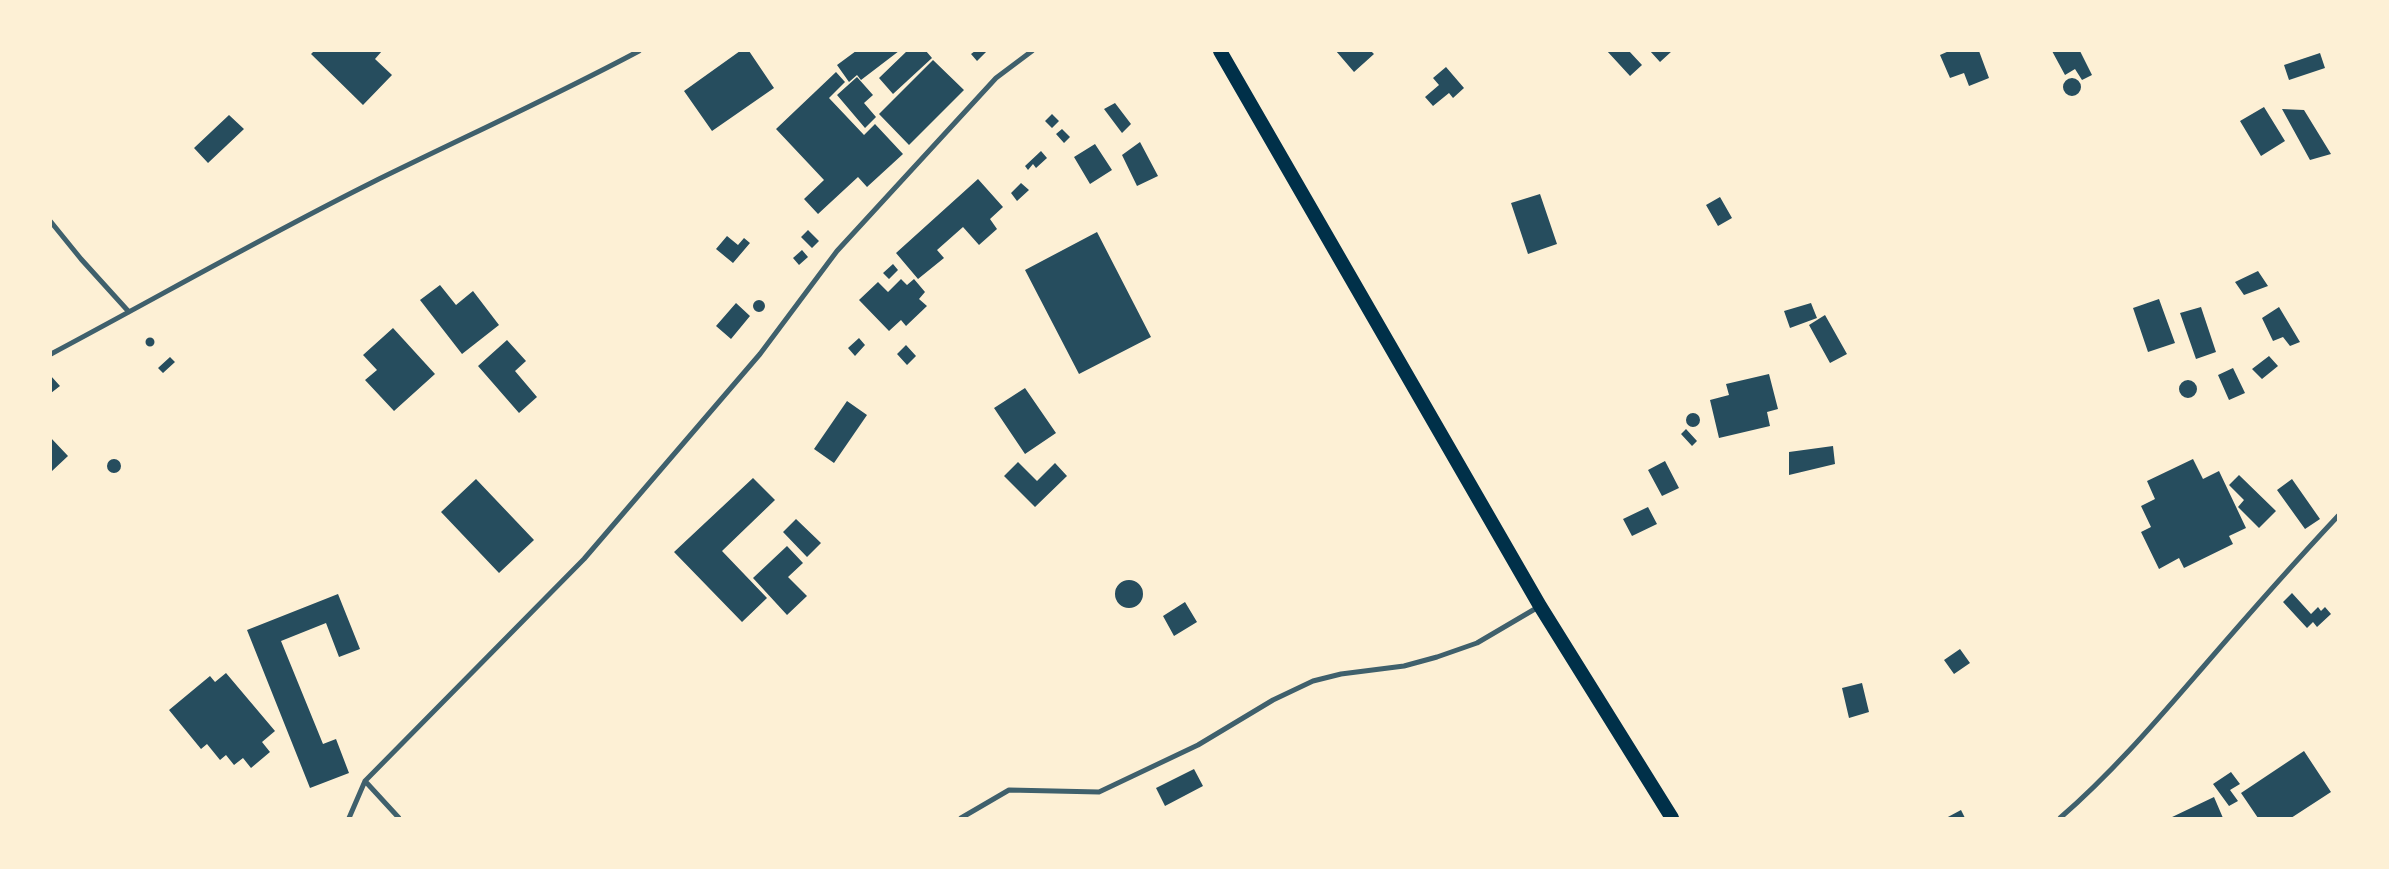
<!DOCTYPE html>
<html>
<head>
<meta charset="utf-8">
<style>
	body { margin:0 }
	#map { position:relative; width:2389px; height:869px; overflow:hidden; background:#fdf0d5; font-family:Inter,sans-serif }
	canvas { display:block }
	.frame { position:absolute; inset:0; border:52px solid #fdf0d5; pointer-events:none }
</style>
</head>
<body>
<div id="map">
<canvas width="2389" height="869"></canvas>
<div class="frame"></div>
</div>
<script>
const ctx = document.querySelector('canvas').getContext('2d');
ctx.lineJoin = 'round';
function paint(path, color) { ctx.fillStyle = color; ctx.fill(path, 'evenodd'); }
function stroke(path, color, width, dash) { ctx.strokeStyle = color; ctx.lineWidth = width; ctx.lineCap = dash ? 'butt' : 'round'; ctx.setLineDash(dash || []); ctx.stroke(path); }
const building = new Path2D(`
	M 314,51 L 382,51 L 375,59 L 392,75 L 363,105 L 311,54 Z
	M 740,51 L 749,51 L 774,88 L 712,131 L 684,91 Z
	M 856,51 L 899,51 L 861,80 L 857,75 L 849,82 L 837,65 Z
	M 907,51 L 926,51 L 932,58 L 893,94 L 879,78 Z
	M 975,51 L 987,51 L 977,61 L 971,54 Z
	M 1336,51 L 1371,51 L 1374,54 L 1354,72 Z
	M 1607,51 L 1629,51 L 1642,65 L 1630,76 Z
	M 1650,51 L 1672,51 L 1660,62 Z
	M 1949,51 L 1979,51 L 1989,78 L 1969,86 L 1964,73 L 1950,78 L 1940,55 Z
	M 2052,51 L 2080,51 L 2092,75 L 2082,80 L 2075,69 L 2065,75 Z
	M 2320,53 L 2325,68 L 2289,80 L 2284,65 Z
	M 933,60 L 964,90 L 909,145 L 879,114 Z
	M 1446,67 L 1464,88 L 1453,98 L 1449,93 L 1433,106 L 1425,97 L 1439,85 L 1433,78 Z
	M 836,72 L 845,82 L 829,98 L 864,135 L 875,124 L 903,154 L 867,187 L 858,177 L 818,214 L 804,199 L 824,180 L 776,129 Z
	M 857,77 L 873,95 L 864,103 L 876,117 L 865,128 L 837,95 Z
	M2063 87a9 9 0 1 1 18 0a9 9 0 1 1-18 0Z
	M 1115,103 L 1131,124 L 1122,133 L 1104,109 Z
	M 2264,107 L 2285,141 L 2261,156 L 2240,121 Z
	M 2282,109 L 2304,110 L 2331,154 L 2310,160 Z
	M 1052,114 L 1059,121 L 1052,128 L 1045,121 Z
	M 229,115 L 244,129 L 208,163 L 194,148 Z
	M 1062,129 L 1070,137 L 1064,143 L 1056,134 Z
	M 1140,142 L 1158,176 L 1137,186 L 1122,155 Z
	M 1095,144 L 1112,170 L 1090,184 L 1074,157 Z
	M 1041,151 L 1047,158 L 1036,168 L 1033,164 L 1028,170 L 1025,166 Z
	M 978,179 L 1003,207 L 990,219 L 997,229 L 979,245 L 963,227 L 937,250 L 944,258 L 918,279 L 896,253 Z
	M 1021,183 L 1029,190 L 1017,201 L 1011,193 Z
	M 1540,194 L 1557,244 L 1528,254 L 1511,203 Z
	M 1720,197 L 1732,218 L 1718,226 L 1706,205 Z
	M 808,230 L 819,241 L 812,248 L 801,237 Z
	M 1097,232 L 1151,337 L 1079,374 L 1025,270 Z
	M 727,236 L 738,245 L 744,238 L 750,243 L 733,263 L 716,249 Z
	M 802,250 L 808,257 L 799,265 L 793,258 Z
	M 893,264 L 898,270 L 889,279 L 883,273 Z
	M 2258,271 L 2268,286 L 2244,295 L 2235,282 Z
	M 901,279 L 907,285 L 914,279 L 925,292 L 919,299 L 927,306 L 906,326 L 901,320 L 889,331 L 859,300 L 878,282 L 888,292 Z
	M 440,285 L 456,305 L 473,291 L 499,325 L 462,354 L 420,300 Z
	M 2159,299 L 2175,343 L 2148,352 L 2133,308 Z
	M753 306a6 6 0 1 1 12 0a6 6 0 1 1-12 0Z
	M 736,303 L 750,316 L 731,339 L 716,326 Z
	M 1811,303 L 1817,318 L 1790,328 L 1784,311 Z
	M 2201,307 L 2216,352 L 2196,359 L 2180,313 Z
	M 2279,307 L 2300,342 L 2290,346 L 2283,337 L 2273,341 L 2262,318 Z
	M 1825,315 L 1847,354 L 1830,363 L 1809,325 Z
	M 393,328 L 435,374 L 394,411 L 365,380 L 377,370 L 363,355 Z
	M145.5 342a4.5 4.5 0 1 1 9 0a4.5 4.5 0 1 1-9 0Z
	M 859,338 L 865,345 L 855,356 L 848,348 Z
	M 507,340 L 526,361 L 515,371 L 537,397 L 519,413 L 478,366 Z
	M 906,345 L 916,356 L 907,365 L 897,354 Z
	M 2269,356 L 2278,366 L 2262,379 L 2252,369 Z
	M 170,357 L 175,362 L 163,373 L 158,368 Z
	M 2233,368 L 2245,393 L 2229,400 L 2218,375 Z
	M 1769,374 L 1778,409 L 1767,412 L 1770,426 L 1719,438 L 1710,400 L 1729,395 L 1726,384 Z
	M 51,376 L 60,386 L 51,393 Z
	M2179 389a9 9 0 1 1 18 0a9 9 0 1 1-18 0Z
	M 1025,388 L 1056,433 L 1025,454 L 994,408 Z
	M 847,401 L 867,415 L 834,463 L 814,449 Z
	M1686 420a7 7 0 1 1 14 0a7 7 0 1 1-14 0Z
	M 1686,429 L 1697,441 L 1692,446 L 1681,434 Z
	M 51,438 L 68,456 L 52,471 L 51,470 Z
	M 1833,446 L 1835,464 L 1789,475 L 1789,452 Z
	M 2193,459 L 2203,479 L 2219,471 L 2246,528 L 2229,536 L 2233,544 L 2184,568 L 2179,558 L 2159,569 L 2141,532 L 2151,527 L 2141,506 L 2155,499 L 2147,481 Z
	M107 466a7 7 0 1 1 14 0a7 7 0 1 1-14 0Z
	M 1665,461 L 1679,488 L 1662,496 L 1648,470 Z
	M 1018,462 L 1037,481 L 1055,463 L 1067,476 L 1035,507 L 1004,476 Z
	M 2239,475 L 2276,511 L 2259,528 L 2238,507 L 2244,500 L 2229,485 Z
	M 753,478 L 775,500 L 722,551 L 767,598 L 742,622 L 674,552 Z
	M 476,479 L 534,540 L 499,573 L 441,512 Z
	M 2292,479 L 2320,519 L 2305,529 L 2277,490 Z
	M 1648,507 L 1657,524 L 1632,536 L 1623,519 Z
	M 796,519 L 821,543 L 807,557 L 783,532 Z
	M 787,546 L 803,563 L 788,577 L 807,596 L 787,615 L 753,578 Z
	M1115 594a14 14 0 1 1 28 0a14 14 0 1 1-28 0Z
	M 2292,593 L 2311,614 L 2318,607 L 2321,611 L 2325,607 L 2331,614 L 2317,627 L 2313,622 L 2307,628 L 2283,602 Z
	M 338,594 L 360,649 L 339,657 L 326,623 L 281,641 L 323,744 L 336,739 L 349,773 L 310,788 L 247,630 Z
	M 1185,602 L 1197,622 L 1174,636 L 1163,616 Z
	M 1960,649 L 1970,663 L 1954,674 L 1944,660 Z
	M 226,673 L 275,731 L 262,742 L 270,752 L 251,768 L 243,758 L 234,765 L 226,755 L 220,760 L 207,744 L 201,749 L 169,710 L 210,676 L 215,682 Z
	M 1862,683 L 1869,712 L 1849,718 L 1842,688 Z
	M 2304,751 L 2331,792 L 2291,818 L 2258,818 L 2241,793 Z
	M 1194,769 L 1203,786 L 1165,806 L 1156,788 Z
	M 2231,772 L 2240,784 L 2230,790 L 2238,801 L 2229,806 L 2213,784 Z
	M 2214,797 L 2223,818 L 2170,818 Z
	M 1961,810 L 1965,818 L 1946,818 Z`);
const minor = new Path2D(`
	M 51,222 L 81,259 L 129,312
	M 51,354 C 158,297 263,237 371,183 C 460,139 551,98 639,51
	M 365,781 L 399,818
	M 349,818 L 365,781 L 584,559 L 760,354 L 837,251 L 996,78 L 1032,51
	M 961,818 L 1009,790 L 1099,792 L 1198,745 L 1273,700 L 1313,681 L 1341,674 L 1404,666 L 1437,657 L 1477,643 L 1540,606
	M 2060,818 C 2113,772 2158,719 2204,666 C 2248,615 2292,565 2338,516`);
const trunk = new Path2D(`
	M 1220,51 L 1540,606 L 1672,818`);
paint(building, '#264d5e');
stroke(minor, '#3f606c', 5);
stroke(trunk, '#003049', 14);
</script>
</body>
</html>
